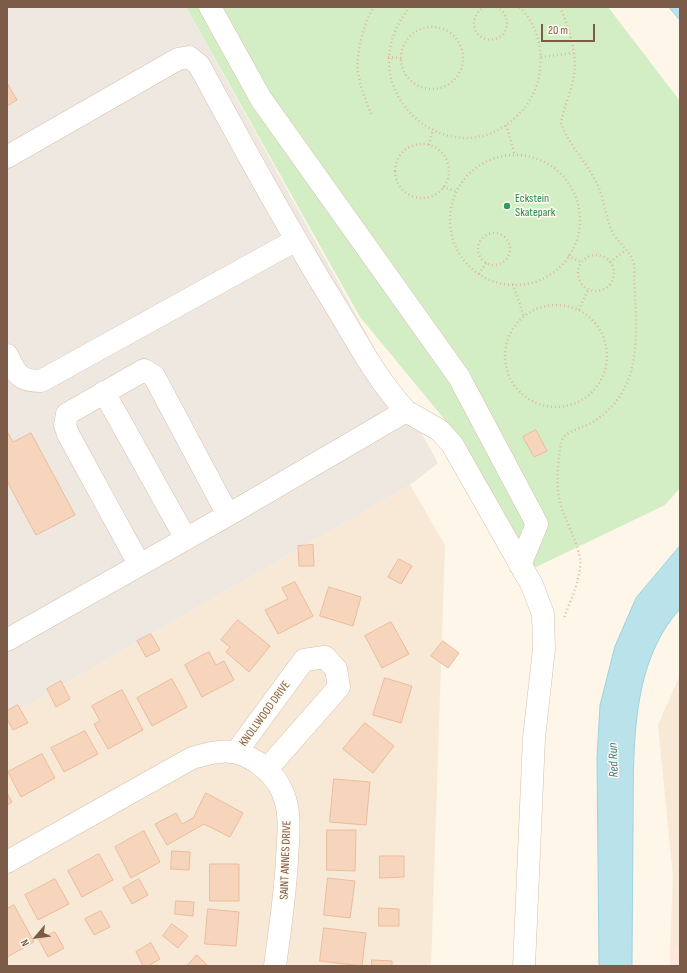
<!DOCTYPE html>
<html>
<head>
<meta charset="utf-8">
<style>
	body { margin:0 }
	#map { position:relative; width:687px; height:973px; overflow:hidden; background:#fef6e8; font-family:"Sofia Sans Condensed",sans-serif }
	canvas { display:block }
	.frame { position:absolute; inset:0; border:8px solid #7c5c48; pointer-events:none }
	.north { position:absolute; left:16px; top:917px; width:40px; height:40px; -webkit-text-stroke:3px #fffaf0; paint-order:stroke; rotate:242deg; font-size:11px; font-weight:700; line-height:16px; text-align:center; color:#7c5c48 }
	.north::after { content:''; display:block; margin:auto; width:14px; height:18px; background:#7c5c48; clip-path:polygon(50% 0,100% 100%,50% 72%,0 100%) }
	.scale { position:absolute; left:541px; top:24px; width:54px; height:18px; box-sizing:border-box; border:2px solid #7c5c48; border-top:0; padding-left:5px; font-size:12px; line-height:14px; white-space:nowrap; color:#7c5c48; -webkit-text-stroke:3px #fffaf0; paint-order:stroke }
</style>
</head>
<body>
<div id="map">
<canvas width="687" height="973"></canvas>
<div class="frame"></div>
<div class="north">N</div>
<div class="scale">20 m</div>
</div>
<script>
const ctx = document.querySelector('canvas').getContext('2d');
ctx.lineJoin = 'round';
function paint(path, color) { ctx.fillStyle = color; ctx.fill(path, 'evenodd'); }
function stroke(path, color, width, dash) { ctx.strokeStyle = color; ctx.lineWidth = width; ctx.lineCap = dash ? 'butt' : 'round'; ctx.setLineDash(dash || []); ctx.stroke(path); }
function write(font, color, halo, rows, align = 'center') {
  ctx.font = font + ' "Sofia Sans Condensed",sans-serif'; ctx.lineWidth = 3; ctx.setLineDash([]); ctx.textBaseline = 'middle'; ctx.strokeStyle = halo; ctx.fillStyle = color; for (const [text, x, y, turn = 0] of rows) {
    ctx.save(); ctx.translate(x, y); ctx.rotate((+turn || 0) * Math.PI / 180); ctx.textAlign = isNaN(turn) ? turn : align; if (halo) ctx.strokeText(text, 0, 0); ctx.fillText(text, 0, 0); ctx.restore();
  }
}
const residential = new Path2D(`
	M 410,485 L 445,545 L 431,966 L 7,966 L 7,717 Z
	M 680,675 L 680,950 L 670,947 L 673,877 L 658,725 Z`);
const commercial = new Path2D(`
	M 670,947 L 680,950 L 680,966 L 670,966 Z`);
const industrial = new Path2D(`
	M 7,7 L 186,7 L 438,463 L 410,485 L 7,717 Z`);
const green = new Path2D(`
	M 186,7 L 608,7 L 680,101 L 680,488 L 665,505 L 534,568 L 460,438 L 360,317 Z`);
const water = new Path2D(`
	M 669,7 L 680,7 L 680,20 Z
	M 680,546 L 680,609 C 628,666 634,757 633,829 C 633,875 632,920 632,966 L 599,966 L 597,758 L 600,705 L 615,646 L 636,598 Z`);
const building = new Path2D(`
	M 7,83 L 17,100 L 7,106 Z
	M 536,430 L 547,451 L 534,457 L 523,437 Z
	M 7,431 L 13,442 L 31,433 L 75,515 L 36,535 L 7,481 Z
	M 313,545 L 314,566 L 299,566 L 298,546 Z
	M 399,559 L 412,566 L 401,584 L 388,577 Z
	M 295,582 L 313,616 L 278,634 L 265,610 L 288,599 L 282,588 Z
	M 329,587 L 361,597 L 353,626 L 320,616 Z
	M 238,620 L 270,646 L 249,672 L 226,652 L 230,647 L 221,640 Z
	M 391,622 L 409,654 L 382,668 L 365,636 Z
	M 151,634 L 160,650 L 146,657 L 137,641 Z
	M 443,641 L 459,653 L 448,668 L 431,656 Z
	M 209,652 L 216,665 L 224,661 L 234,680 L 202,697 L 185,665 Z
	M 385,678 L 412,686 L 401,723 L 373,715 Z
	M 172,679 L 187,707 L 152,726 L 137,698 Z
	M 61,681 L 70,699 L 56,707 L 47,689 Z
	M 122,690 L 143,730 L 108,749 L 94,724 L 100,721 L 92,706 Z
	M 18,705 L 28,723 L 13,730 L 7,719 L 7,711 Z
	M 365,723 L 394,746 L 373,773 L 343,749 Z
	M 85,731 L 98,754 L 64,772 L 51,748 Z
	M 42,754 L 55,778 L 21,797 L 8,772 Z
	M 334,779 L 370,782 L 366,825 L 330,822 Z
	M 7,793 L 12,802 L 7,805 Z
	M 206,793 L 243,813 L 230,837 L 204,824 L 167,845 L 155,824 L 176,813 L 182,824 L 193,818 Z
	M 327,830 L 356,830 L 355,871 L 327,870 Z
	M 144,831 L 160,862 L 131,878 L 115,847 Z
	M 172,851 L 190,852 L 189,870 L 171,869 Z
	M 99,854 L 113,880 L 82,897 L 68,871 Z
	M 380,856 L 404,856 L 404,877 L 380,878 Z
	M 210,864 L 239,864 L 239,901 L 210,901 Z
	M 328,878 L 355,881 L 350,918 L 324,915 Z
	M 55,879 L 69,904 L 38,920 L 25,895 Z
	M 139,879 L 148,895 L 132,904 L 123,888 Z
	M 176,901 L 194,902 L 193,916 L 175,914 Z
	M 14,905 L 34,942 L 7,957 L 7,909 Z
	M 379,908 L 399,909 L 399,926 L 379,926 Z
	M 208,909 L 239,912 L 236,946 L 205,944 Z
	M 101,911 L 110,927 L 94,935 L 85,919 Z
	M 172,924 L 188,936 L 178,948 L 163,936 Z
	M 324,928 L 366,933 L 362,966 L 320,961 Z
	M 55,932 L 64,948 L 48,957 L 39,940 Z
	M 151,943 L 160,959 L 148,966 L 143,966 L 136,952 Z
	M 197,955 L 208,966 L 187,966 Z
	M 372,960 L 392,961 L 392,966 L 372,966 Z`);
const path = new Path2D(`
	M 410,7 C 343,89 452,182 518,115 C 531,102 538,88 540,70 C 543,48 536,22 519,7
	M 485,7 C 461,20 480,51 503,35 C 510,24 508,13 496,7
	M 560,7 C 568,25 578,56 574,76 C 571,92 564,107 561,123 C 568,144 585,160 595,180 C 605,197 604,214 612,231 C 617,242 629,249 633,261 C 635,266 634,273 634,279 C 636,308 639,350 629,378 C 622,397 609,413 591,423 C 581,429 566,430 561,442 C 558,466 554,488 563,512 C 569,527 577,542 580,559 C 582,577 570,601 564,618
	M401 58a31 31 0 1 1 62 0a31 31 0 1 1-62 0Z
	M 388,57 L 401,58
	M 541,57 L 573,53
	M 371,114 C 366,100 360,87 358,72 C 356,54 364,21 374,7
	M 506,125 L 515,155
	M395 171a27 27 0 1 1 54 0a27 27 0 1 1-54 0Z
	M 429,145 L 433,130
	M450 220a65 65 0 1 1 130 0a65 65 0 1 1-130 0Z
	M 443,187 L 457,192
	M478 249a16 16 0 1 1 32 0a16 16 0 1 1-32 0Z
	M578 273a18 18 0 1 1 36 0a18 18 0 1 1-36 0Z
	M 568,256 L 581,262
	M 610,262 L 626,250
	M 479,274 L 486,263
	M 513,284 L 524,317
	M505 356a51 51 0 1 1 102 0a51 51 0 1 1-102 0Z
	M 579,310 L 588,290`);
const minor = new Path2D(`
	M 210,7 L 261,99 L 459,377 L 537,524 L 520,565
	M 7,157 L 178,59 L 189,57 L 199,65 C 243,146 287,227 335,305 C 357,341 377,380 406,411
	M 7,355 C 17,374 18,381 41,381 L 296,240
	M 104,392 L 186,539
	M 139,564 L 68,434 L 65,425 L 67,414 L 144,370 L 154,376 L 228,515
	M 7,640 L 228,515 L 406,411 L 439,430 L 452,444 L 532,585 L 543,614 L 544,649 L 534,738 L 524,966
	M 237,751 L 304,660 L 325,657 L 336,669 L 339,687 L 267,769
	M 7,862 L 192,758 C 218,750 236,747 258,763 C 269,771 277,779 282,791 C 292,812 288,837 287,860 C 285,896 280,930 275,966`);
const markers = [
	[507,206,4,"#2e9e5b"]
];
const leisureNames = [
	["Eckstein",515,199],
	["Skatepark",515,213]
];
const streetNames = [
	["KNOLLWOOD DRIVE",265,714,-54],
	["SAINT ANNES DRIVE",286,860,-88]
];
const waterNames = [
	["Red Run",614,760,-92]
];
paint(residential, '#f7e9d5');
paint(commercial, '#ffe7db');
paint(industrial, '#efe8e1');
paint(green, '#d3eec4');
paint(water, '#b9e2eb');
stroke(water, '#9ed2de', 1);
paint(building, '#f7d5bc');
stroke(building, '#ebbc9b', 1);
stroke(minor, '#d5c0ae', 23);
stroke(path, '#ddb99e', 2.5, [1, 3]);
stroke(minor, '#fff', 22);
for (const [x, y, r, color] of markers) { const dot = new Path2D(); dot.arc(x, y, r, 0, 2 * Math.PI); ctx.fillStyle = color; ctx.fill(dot); stroke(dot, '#fffaf0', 1.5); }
write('12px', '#27864d', '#fffaf0', leisureNames, 'left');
write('12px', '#7c5c48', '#fffaf0', streetNames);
write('italic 13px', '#3c7b8a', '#fffaf0', waterNames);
</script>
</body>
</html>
